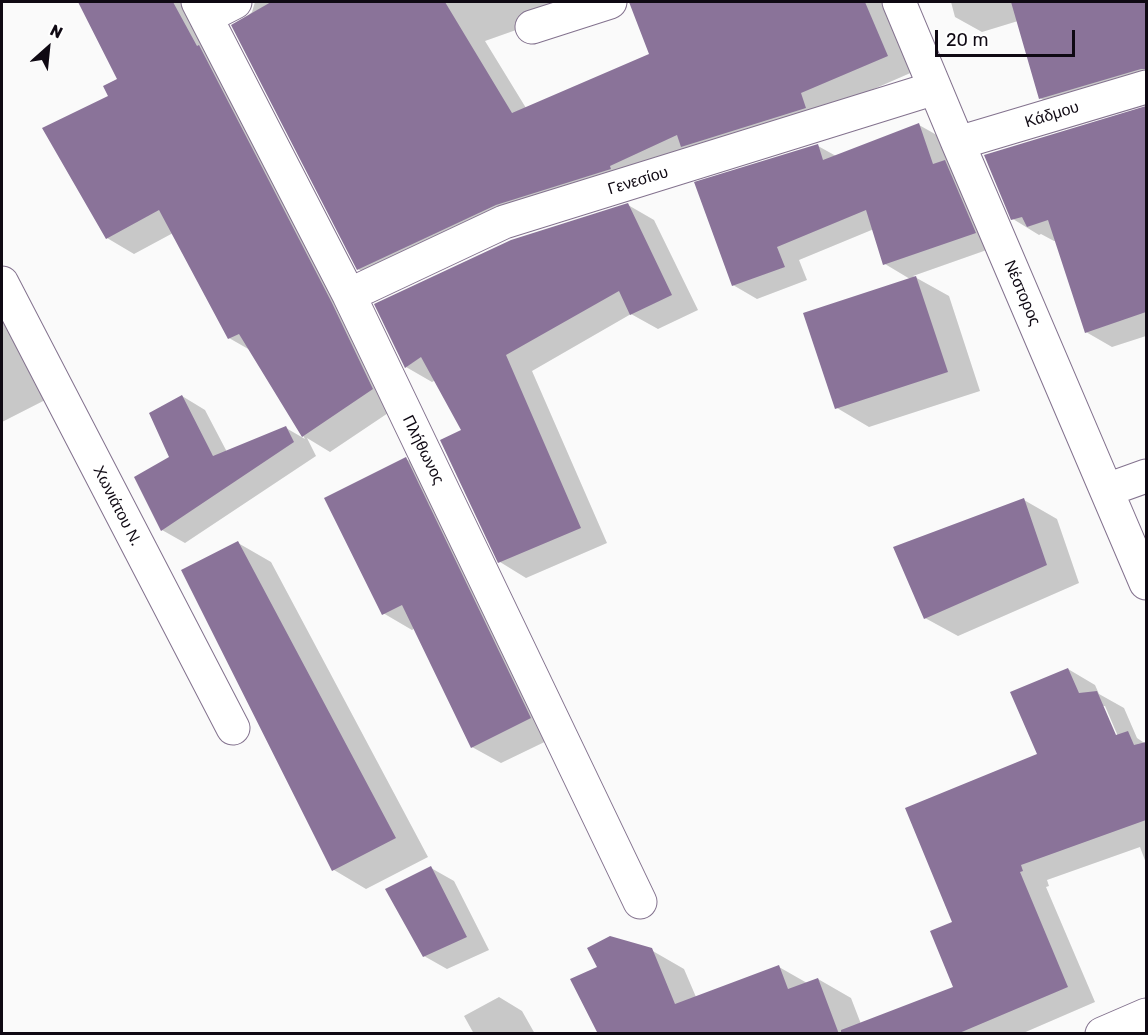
<!DOCTYPE html>
<html>
<head>
<meta charset="utf-8">
<style>
	body { margin:0 }
	#map { position:relative; width:1148px; height:1035px; overflow:hidden; background:#fafafa; font-family:Rubik,sans-serif }
	canvas { display:block }
	.frame { position:absolute; inset:0; border:3px solid #0f0913; pointer-events:none }
	.north { position:absolute; left:18px; top:18px; width:60px; height:60px; -webkit-text-stroke:4px #fff; paint-order:stroke; rotate:27deg; font-size:16px; font-weight:700; line-height:24px; text-align:center; color:#0f0913 }
	.north::after { content:''; display:block; margin:auto; width:21px; height:27px; background:#0f0913; clip-path:polygon(50% 0,100% 100%,50% 72%,0 100%) }
	.scale { position:absolute; left:935px; top:30px; width:140px; height:27px; box-sizing:border-box; border:3px solid #0f0913; border-top:0; padding-left:8px; font-size:18px; line-height:21px; white-space:nowrap; color:#0f0913; -webkit-text-stroke:4px #fff; paint-order:stroke }
</style>
</head>
<body>
<div id="map">
<canvas width="1148" height="1035"></canvas>
<div class="frame"></div>
<div class="north">N</div>
<div class="scale">20 m</div>
</div>
<script>
const ctx = document.querySelector('canvas').getContext('2d');
ctx.lineJoin = 'round';
function paint(path, color) { ctx.fillStyle = color; ctx.fill(path, 'evenodd'); }
function stroke(path, color, width, dash) { ctx.strokeStyle = color; ctx.lineWidth = width; ctx.lineCap = dash ? 'butt' : 'round'; ctx.setLineDash(dash || []); ctx.stroke(path); }
function write(font, color, halo, rows, align = 'center') {
  ctx.font = font + ' Rubik,sans-serif'; ctx.lineWidth = 6; ctx.setLineDash([]); ctx.textBaseline = 'middle'; ctx.strokeStyle = halo; ctx.fillStyle = color; for (const [text, x, y, turn = 0] of rows) {
    ctx.save(); ctx.translate(x, y); ctx.rotate((+turn || 0) * Math.PI / 180); ctx.textAlign = isNaN(turn) ? turn : align; if (halo) ctx.strokeText(text, 0, 0); ctx.fillText(text, 0, 0); ctx.restore();
  }
}
const shadow = new Path2D(`
	M 80,2 L 216,2 L 400,405 L 330,452 L 307,438 L 316,456 L 185,543 L 162,530 L 171,457 L 182,396 L 205,410 L 227,452 L 286,428 L 305,439 L 250,350 L 229,338 L 173,233 L 134,254 L 107,238 L 110,96 L 119,79 Z
	M 255,2 L 595,2 L 485,41 L 526,108 L 651,55 L 631,2 L 884,2 L 915,71 L 828,109 L 696,154 L 386,285 L 358,269 L 244,20 L 252,12 Z
	M 951,2 L 1100,2 L 1109,30 L 1113,33 L 1146,23 L 1146,90 L 1066,114 L 1040,98 L 1018,21 L 982,32 L 955,17 Z
	M 1146,108 L 1146,336 L 1112,347 L 1086,332 L 1056,241 L 1054,241 L 1041,234 L 1039,235 L 1013,219 L 986,156 Z
	M 919,125 L 942,138 L 998,246 L 913,276 L 949,296 L 980,391 L 869,427 L 837,408 L 910,279 L 885,264 L 874,229 L 799,260 L 807,280 L 757,299 L 733,285 L 818,146 L 836,156 Z
	M 628,205 L 654,220 L 698,310 L 658,329 L 631,314 L 532,371 L 607,543 L 526,578 L 500,562 L 442,441 L 464,430 L 436,380 L 432,382 L 406,367 Z
	M 2,309 L 53,396 L 2,422 Z
	M 406,459 L 434,475 L 559,735 L 501,763 L 472,747 L 415,628 L 412,630 L 383,613 Z
	M 1024,500 L 1057,519 L 1079,583 L 958,636 L 925,618 Z
	M 238,543 L 271,562 L 428,857 L 366,889 L 334,870 Z
	M 1068,669 L 1095,685 L 1099,694 L 1124,708 L 1137,738 L 1146,744 L 1146,863 L 1140,847 L 1047,880 L 1049,886 L 1046,887 L 1095,1002 L 1021,1034 L 599,1034 L 651,950 L 684,969 L 696,997 L 779,967 L 807,983 L 818,979 L 851,998 L 861,1024 L 955,988 L 954,923 L 1039,755 ZM 1102,706 L 1105,706 L 1120,741 L 1118,743 Z
	M 431,868 L 454,881 L 489,950 L 447,969 L 424,956 Z
	M 499,997 L 522,1011 L 535,1034 L 474,1034 L 464,1016 Z`);
const building = new Path2D(`
	M 78,2 L 173,2 L 197,46 L 199,45 L 332,303 L 373,389 L 302,437 L 239,334 L 228,339 L 159,210 L 106,239 L 42,128 L 108,96 L 103,86 L 117,79 Z
	M 271,2 L 445,2 L 512,113 L 649,54 L 629,2 L 865,2 L 888,56 L 801,93 L 806,108 L 681,147 L 677,135 L 610,166 L 611,169 L 496,205 L 357,270 L 231,25 Z
	M 1011,2 L 1146,2 L 1146,69 L 1141,69 L 1039,99 Z
	M 1146,106 L 1146,312 L 1085,333 L 1048,220 L 1027,227 L 1022,217 L 1011,220 L 984,155 Z
	M 919,123 L 933,164 L 945,160 L 976,233 L 883,265 L 866,210 L 777,247 L 785,267 L 732,286 L 694,182 L 818,144 L 823,160 Z
	M 628,203 L 672,295 L 630,315 L 619,291 L 506,355 L 581,528 L 498,563 L 440,440 L 461,430 L 421,357 L 405,368 L 374,304 L 511,240 Z
	M 916,276 L 948,372 L 835,409 L 803,313 Z
	M 182,395 L 213,456 L 286,426 L 294,442 L 161,531 L 134,477 L 169,457 L 149,413 Z
	M 406,457 L 531,718 L 471,748 L 402,605 L 382,615 L 324,498 Z
	M 1024,498 L 1047,565 L 924,619 L 893,547 Z
	M 238,541 L 396,838 L 332,871 L 181,570 Z
	M 1068,668 L 1079,693 L 1097,691 L 1116,735 L 1128,731 L 1134,745 L 1146,742 L 1146,820 L 1021,865 L 1023,871 L 1020,872 L 1068,987 L 957,1034 L 841,1034 L 841,1030 L 953,987 L 930,931 L 952,922 L 905,808 L 1037,754 L 1010,692 Z
	M 431,866 L 467,937 L 423,957 L 385,889 Z
	M 610,936 L 652,948 L 675,1004 L 779,965 L 788,989 L 818,978 L 839,1034 L 598,1034 L 570,979 L 597,967 L 587,948 Z`);
const minor = new Path2D(`
	M 198,2 L 349,295 L 640,902
	M 899,2 L 958,143 L 1146,583
	M 206,17 L 235,2
	M 532,27 L 610,2
	M 958,143 L 1146,87
	M 2,283 L 233,728
	M 349,295 L 504,222 L 935,88
	M 1107,490 L 1146,476
	M 1102,1034 L 1146,1015`);
const streetNames = [
	["Κάδμου",1052,115,-17],
	["Γενεσίου",638,181,-17],
	["Νέστορος",1022,293,67],
	["Πλήθωνος",423,450,64],
	["Χωνιάτου Ν.",117,506,63]
];
paint(shadow, '#0003');
paint(building, '#8a7399');
stroke(minor, '#83728e', 35);
stroke(minor, '#fff', 33);
write('16px', '#0f0913', '#fff', streetNames);
</script>
</body>
</html>
